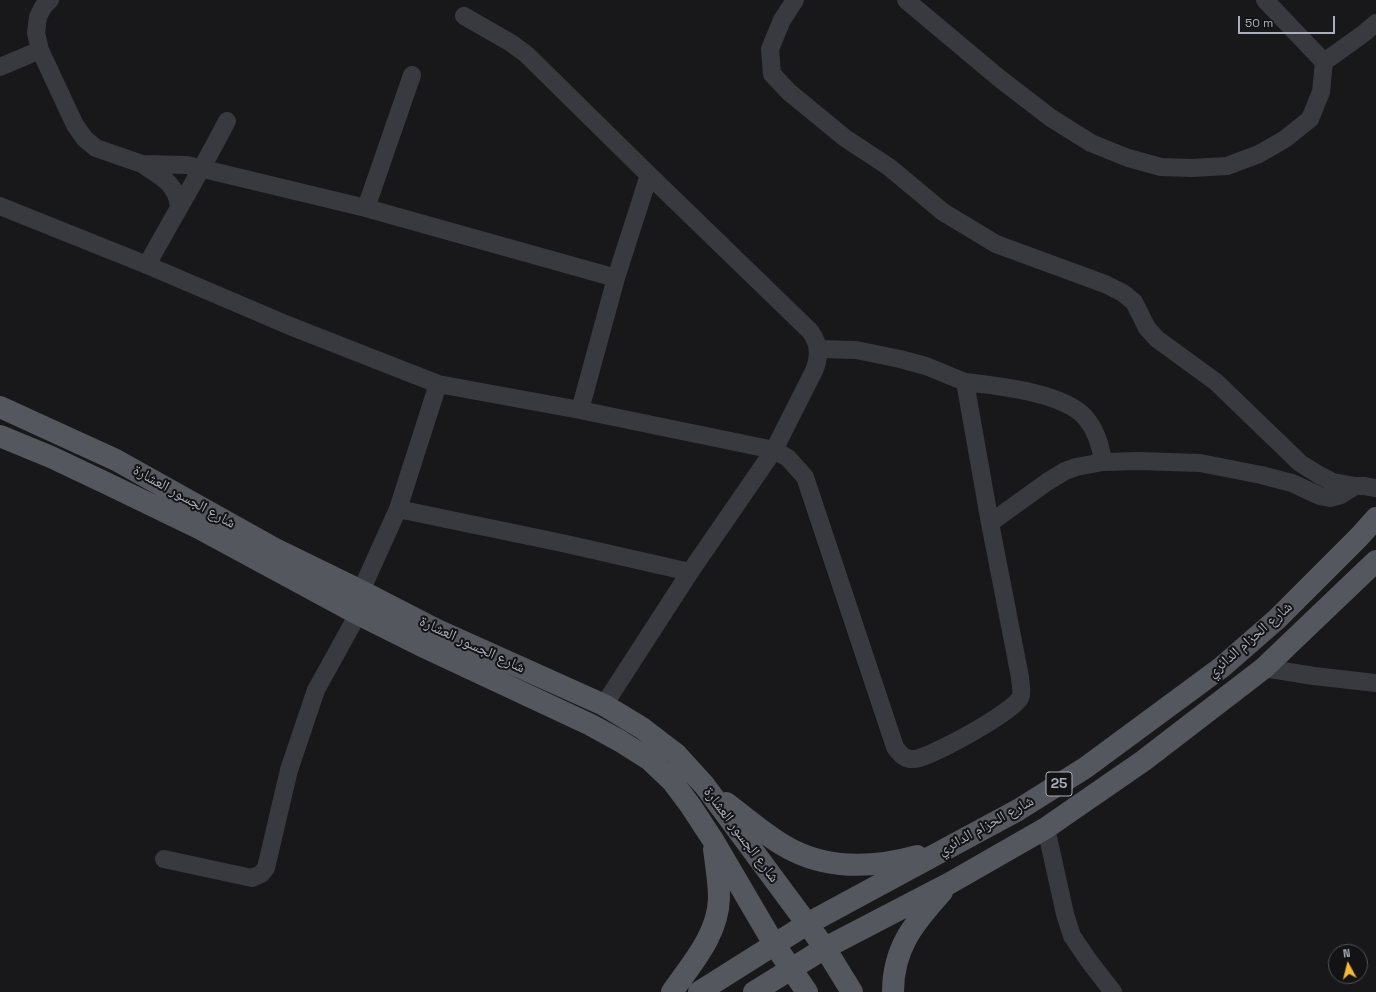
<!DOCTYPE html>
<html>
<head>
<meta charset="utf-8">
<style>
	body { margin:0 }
	#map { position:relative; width:1376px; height:992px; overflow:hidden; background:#18181a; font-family:"Space Grotesk",sans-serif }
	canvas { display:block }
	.north { position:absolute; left:1328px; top:944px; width:40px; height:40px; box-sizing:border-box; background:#131315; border:1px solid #4f5157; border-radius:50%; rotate:353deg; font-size:11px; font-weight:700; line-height:16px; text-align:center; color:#aaaeba }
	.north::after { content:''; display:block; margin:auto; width:14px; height:18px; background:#f6bb34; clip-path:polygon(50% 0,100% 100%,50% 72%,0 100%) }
	.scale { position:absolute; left:1238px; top:16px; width:97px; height:18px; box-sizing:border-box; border:2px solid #aaaeba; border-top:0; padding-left:5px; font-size:12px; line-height:14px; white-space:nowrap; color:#aaaeba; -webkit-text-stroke:3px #131315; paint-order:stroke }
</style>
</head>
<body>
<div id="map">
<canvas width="1376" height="992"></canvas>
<div class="north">N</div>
<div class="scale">50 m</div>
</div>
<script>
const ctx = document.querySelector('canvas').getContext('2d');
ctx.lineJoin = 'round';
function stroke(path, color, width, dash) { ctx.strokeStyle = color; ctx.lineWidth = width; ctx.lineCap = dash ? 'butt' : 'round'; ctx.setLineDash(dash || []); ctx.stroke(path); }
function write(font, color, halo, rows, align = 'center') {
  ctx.font = font + ' "Space Grotesk","Noto Naskh Arabic",sans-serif'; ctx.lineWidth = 4; ctx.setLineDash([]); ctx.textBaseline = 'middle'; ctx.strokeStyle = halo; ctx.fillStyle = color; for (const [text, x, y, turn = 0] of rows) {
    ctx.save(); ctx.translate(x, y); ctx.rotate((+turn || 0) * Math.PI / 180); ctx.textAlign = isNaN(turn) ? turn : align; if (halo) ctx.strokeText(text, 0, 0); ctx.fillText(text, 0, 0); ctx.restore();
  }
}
const minor = new Path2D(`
	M 50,0 L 43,7 L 38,17 L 36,33 L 40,50 L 75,125 L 85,139 L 96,148 L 142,164 L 187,165 L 366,208 L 616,278
	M 795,0 L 782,20 L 770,49 L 772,74 L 789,92 L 845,138 L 889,167 L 943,212 L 996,244 L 1105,284 L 1123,293 L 1134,302 L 1147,328 L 1157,339 L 1216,382 L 1300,463 L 1319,475 L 1333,482 L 1355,486 L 1364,486 L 1376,488
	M 906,0 L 999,78 L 1051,118 L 1091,143 L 1128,158 L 1161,167 L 1192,168 L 1227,166 L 1259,154 L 1285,139 L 1310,119 L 1321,92 L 1324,62 L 1363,34 L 1376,23
	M 1265,0 L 1324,62
	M 464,16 L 511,43 L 526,54 L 649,175 L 810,331 C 820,344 820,357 814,371 L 774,450 L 690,572 L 604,705
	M 0,67 L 40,50
	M 142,164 C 160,176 176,183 179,206
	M 0,206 L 147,265 L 290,326 L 438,384 L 580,410 L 774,450 L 788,458 L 805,477 L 895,747 C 900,754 905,760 914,759 C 930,758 1013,712 1020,698 C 1023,692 1020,683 1020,677 L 990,523 L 965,382 L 926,366 L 900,359 L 856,350 L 819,349
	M 366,208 L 412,75
	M 147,265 C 173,217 202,170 227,121
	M 965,382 C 998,386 1062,392 1085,417 C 1096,430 1101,446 1103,462
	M 580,410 L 616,278 L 649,175
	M 398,509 L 562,543 L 690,572
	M 990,523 L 1047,482 L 1065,471 L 1076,467 L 1103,462 L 1139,461 L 1200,463 L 1261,475 L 1292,483 L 1320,496 L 1330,498 L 1341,495 L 1355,486
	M 361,591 L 398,509 L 438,384
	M 1264,668 L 1314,676 L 1376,683
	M 1046,828 L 1065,914 L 1072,936 L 1089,961 L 1113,992
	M 164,859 L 252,878 L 261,874 L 266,868 L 289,770 L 316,690 L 358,614`);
const major = new Path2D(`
	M 0,407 L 116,460 L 277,550 L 361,591 L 435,629 L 604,705 L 642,728 L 676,754 L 705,786 L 825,948 L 852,992
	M 0,436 L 51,457 L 108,484 L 199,528 L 358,614 L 420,645 L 591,725 L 620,741 L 650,760 L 672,781 L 690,805 L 713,840 L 774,944 L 807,992
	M 726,803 C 748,819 769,839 794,851 C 833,870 877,867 917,856
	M 672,992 C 692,963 718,935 719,898 C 719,882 716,865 714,849
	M 699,992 L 807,924 L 1018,810 L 1085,768 L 1222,667 L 1277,619 L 1359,537 L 1376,518
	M 754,992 L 825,948 L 950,883 L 1046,828 L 1143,761 L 1264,668 L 1376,561
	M 893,992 C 893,948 914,923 942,892`);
const shields = [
	[1059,784,26]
];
const shieldNames = [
	["25",1059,784]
];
const streetNames = [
	["شارع الجسور العشارة",184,497,29],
	["شارع الحزام الدائري",1250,640,-41],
	["شارع الجسور العشارة",472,645,25],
	["شارع الحزام الدائري",986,826,-29],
	["شارع الجسور العشارة",741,835,53]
];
stroke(minor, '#393a3f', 18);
stroke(major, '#55575e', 22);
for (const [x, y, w] of shields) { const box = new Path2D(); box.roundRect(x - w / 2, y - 12, w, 24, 3); ctx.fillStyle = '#131315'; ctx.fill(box); stroke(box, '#aaaeba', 1); }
write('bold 14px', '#aaaeba', null, shieldNames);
write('15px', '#aaaeba', '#131315', streetNames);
</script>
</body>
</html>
